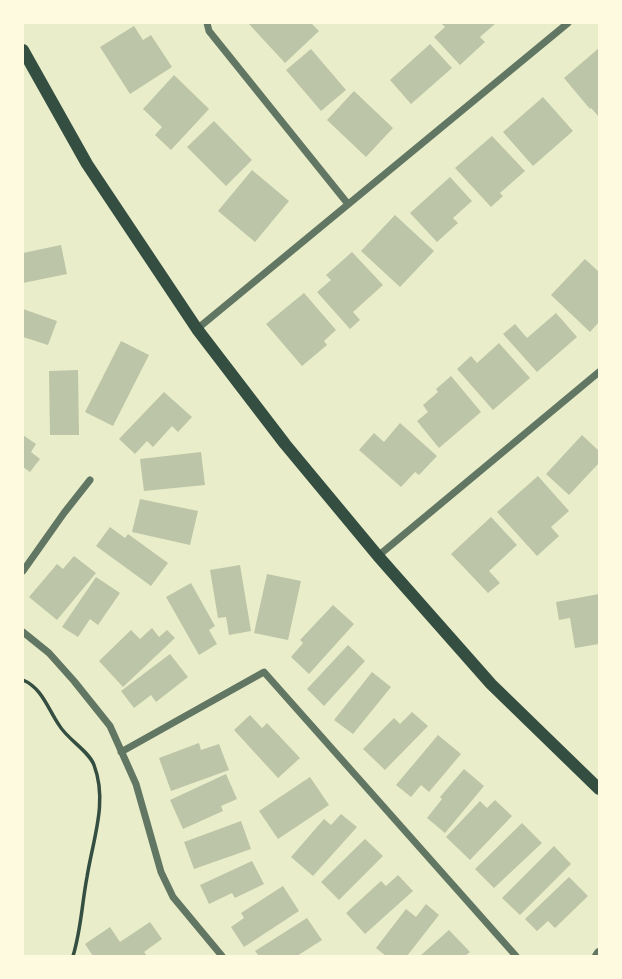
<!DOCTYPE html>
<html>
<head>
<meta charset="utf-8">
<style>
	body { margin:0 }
	#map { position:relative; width:622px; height:979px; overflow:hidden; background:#e9edc9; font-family:"DM Sans",sans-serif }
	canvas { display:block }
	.frame { position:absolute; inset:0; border:24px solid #fefae0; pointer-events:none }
</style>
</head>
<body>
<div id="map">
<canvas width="622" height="979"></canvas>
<div class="frame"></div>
</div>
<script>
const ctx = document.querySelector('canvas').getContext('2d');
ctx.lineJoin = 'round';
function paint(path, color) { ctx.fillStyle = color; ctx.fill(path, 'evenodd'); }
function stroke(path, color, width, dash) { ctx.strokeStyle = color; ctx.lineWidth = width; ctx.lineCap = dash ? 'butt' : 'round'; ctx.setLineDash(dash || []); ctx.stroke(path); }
const building = new Path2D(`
	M 248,23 L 311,23 L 319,31 L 285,63 Z
	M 441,23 L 496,23 L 480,37 L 485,42 L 460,65 L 434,37 L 445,27 Z
	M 134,26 L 143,40 L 151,35 L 172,67 L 130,94 L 100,47 Z
	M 430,44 L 452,68 L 411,104 L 390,80 Z
	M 599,48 L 599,117 L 591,108 L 590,109 L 564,78 Z
	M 311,49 L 346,90 L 321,111 L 286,70 Z
	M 174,75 L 209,109 L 171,150 L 155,135 L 162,127 L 143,109 Z
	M 354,91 L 393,128 L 366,157 L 327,120 Z
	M 543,97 L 573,131 L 533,166 L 503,132 Z
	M 214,121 L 252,160 L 226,186 L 187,147 Z
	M 492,136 L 525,171 L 500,193 L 503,196 L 491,207 L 455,168 Z
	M 252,170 L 289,201 L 255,242 L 218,211 Z
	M 450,177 L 472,201 L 453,218 L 458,223 L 437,242 L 410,213 Z
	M 395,215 L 434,251 L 400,287 L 361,251 Z
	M 61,245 L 67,274 L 23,283 L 23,253 Z
	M 352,252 L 383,285 L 353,312 L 360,320 L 350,329 L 317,292 L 331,280 L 326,275 Z
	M 585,259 L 599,272 L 599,322 L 590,332 L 551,295 Z
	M 304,293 L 336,330 L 324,341 L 327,345 L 302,366 L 266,324 Z
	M 23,309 L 57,321 L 48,345 L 23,337 Z
	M 556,313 L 577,337 L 537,372 L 503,334 L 515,324 L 527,338 Z
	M 121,341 L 149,355 L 113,426 L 85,412 Z
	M 499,343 L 530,378 L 493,410 L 457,369 L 471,356 L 477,363 Z
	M 78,370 L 79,435 L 50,435 L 49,371 Z
	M 451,376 L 481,412 L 439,448 L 417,421 L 428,412 L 423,405 L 438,392 L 436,389 Z
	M 164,392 L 192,417 L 178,432 L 172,426 L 153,447 L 147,441 L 135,454 L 119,439 Z
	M 400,423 L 437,456 L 419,475 L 415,472 L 401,487 L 359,450 L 374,433 L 384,442 Z
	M 23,435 L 36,444 L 31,452 L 40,459 L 30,472 L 23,467 Z
	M 582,435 L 599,451 L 599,463 L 569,495 L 546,474 Z
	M 201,452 L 205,485 L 144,491 L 140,459 Z
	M 538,476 L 569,511 L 551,527 L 559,536 L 537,556 L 497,512 Z
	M 140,499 L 198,511 L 190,545 L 132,532 Z
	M 491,517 L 517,545 L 489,571 L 500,583 L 488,593 L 451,554 Z
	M 110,527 L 125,538 L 128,534 L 168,563 L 151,586 L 96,546 Z
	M 74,556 L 96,573 L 57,620 L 29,597 L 57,564 L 63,569 Z
	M 240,565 L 251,631 L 229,635 L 226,617 L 218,618 L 210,570 Z
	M 267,574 L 301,581 L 288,640 L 254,633 Z
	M 96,577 L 120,593 L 98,625 L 90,619 L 78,637 L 62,627 Z
	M 191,583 L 215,626 L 209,630 L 217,644 L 199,655 L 166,597 Z
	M 599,594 L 599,644 L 575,648 L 570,618 L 559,620 L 556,602 Z
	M 333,605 L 354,624 L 309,674 L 291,657 L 303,643 L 300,640 Z
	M 152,628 L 159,637 L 167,630 L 175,638 L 123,687 L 99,661 L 131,630 L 140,639 Z
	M 348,645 L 365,661 L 324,706 L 307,689 Z
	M 170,654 L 188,677 L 156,702 L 151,695 L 134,708 L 121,691 Z
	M 372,672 L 391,687 L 353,734 L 334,720 Z
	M 412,712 L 428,726 L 385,770 L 363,749 L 394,718 L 400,724 Z
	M 250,715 L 262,728 L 267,723 L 300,758 L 278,778 L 234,730 Z
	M 438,735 L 461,754 L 429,792 L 421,785 L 411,797 L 396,785 Z
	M 199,743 L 201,750 L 219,744 L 229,770 L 171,791 L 159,758 Z
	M 464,769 L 484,786 L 445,833 L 427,818 L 442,799 L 440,797 Z
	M 226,774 L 237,799 L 221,806 L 223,811 L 183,829 L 170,800 Z
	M 310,777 L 329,805 L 278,839 L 259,811 Z
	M 495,800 L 512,816 L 470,860 L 446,837 L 480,801 L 487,808 Z
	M 341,814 L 357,827 L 313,876 L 291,857 L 324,819 L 331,825 Z
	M 241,821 L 251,849 L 194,869 L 184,842 Z
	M 522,823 L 542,843 L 494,888 L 475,869 Z
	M 365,839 L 383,856 L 339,900 L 321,882 Z
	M 554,846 L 571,864 L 520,915 L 502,898 Z
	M 252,861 L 264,884 L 235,898 L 232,893 L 209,904 L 200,885 Z
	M 398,875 L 413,891 L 365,934 L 346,913 L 381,881 L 386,886 Z
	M 569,877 L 588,896 L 555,928 L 548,921 L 537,931 L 525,919 Z
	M 283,886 L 299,911 L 244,947 L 231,927 L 244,918 L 241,913 Z
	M 426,904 L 439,915 L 407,956 L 386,956 L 376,948 L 406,909 L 416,917 Z
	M 307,918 L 322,940 L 297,956 L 288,955 L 286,956 L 259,956 L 255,951 Z
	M 150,922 L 162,939 L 144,952 L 147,956 L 93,956 L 85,944 L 110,927 L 120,942 Z
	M 449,930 L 470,952 L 465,956 L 420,956 Z`);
const path = new Path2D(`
	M 23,680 C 42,688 48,709 59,725 C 67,739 89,751 94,765 C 108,802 93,839 87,877 C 82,903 81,930 73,956`);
const minor = new Path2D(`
	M 207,23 L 209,31 L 348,204
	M 197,329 L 568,23
	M 378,556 L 599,372
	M 23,571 L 64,513 L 90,480
	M 23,632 L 49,653 L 74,681 L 110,726 L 136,784 L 161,872 L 173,897 L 222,956
	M 121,752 L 264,672 L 516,956`);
const tertiary = new Path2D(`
	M 597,956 L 599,953`);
const secondary = new Path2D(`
	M 23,50 L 87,164 L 197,329 L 285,444 L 378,556 L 491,684 L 599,789`);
paint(building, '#bcc5a7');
stroke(path, '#344e41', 3.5);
stroke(minor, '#617663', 7);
stroke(tertiary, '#617663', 10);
stroke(secondary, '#344e41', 12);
</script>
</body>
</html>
